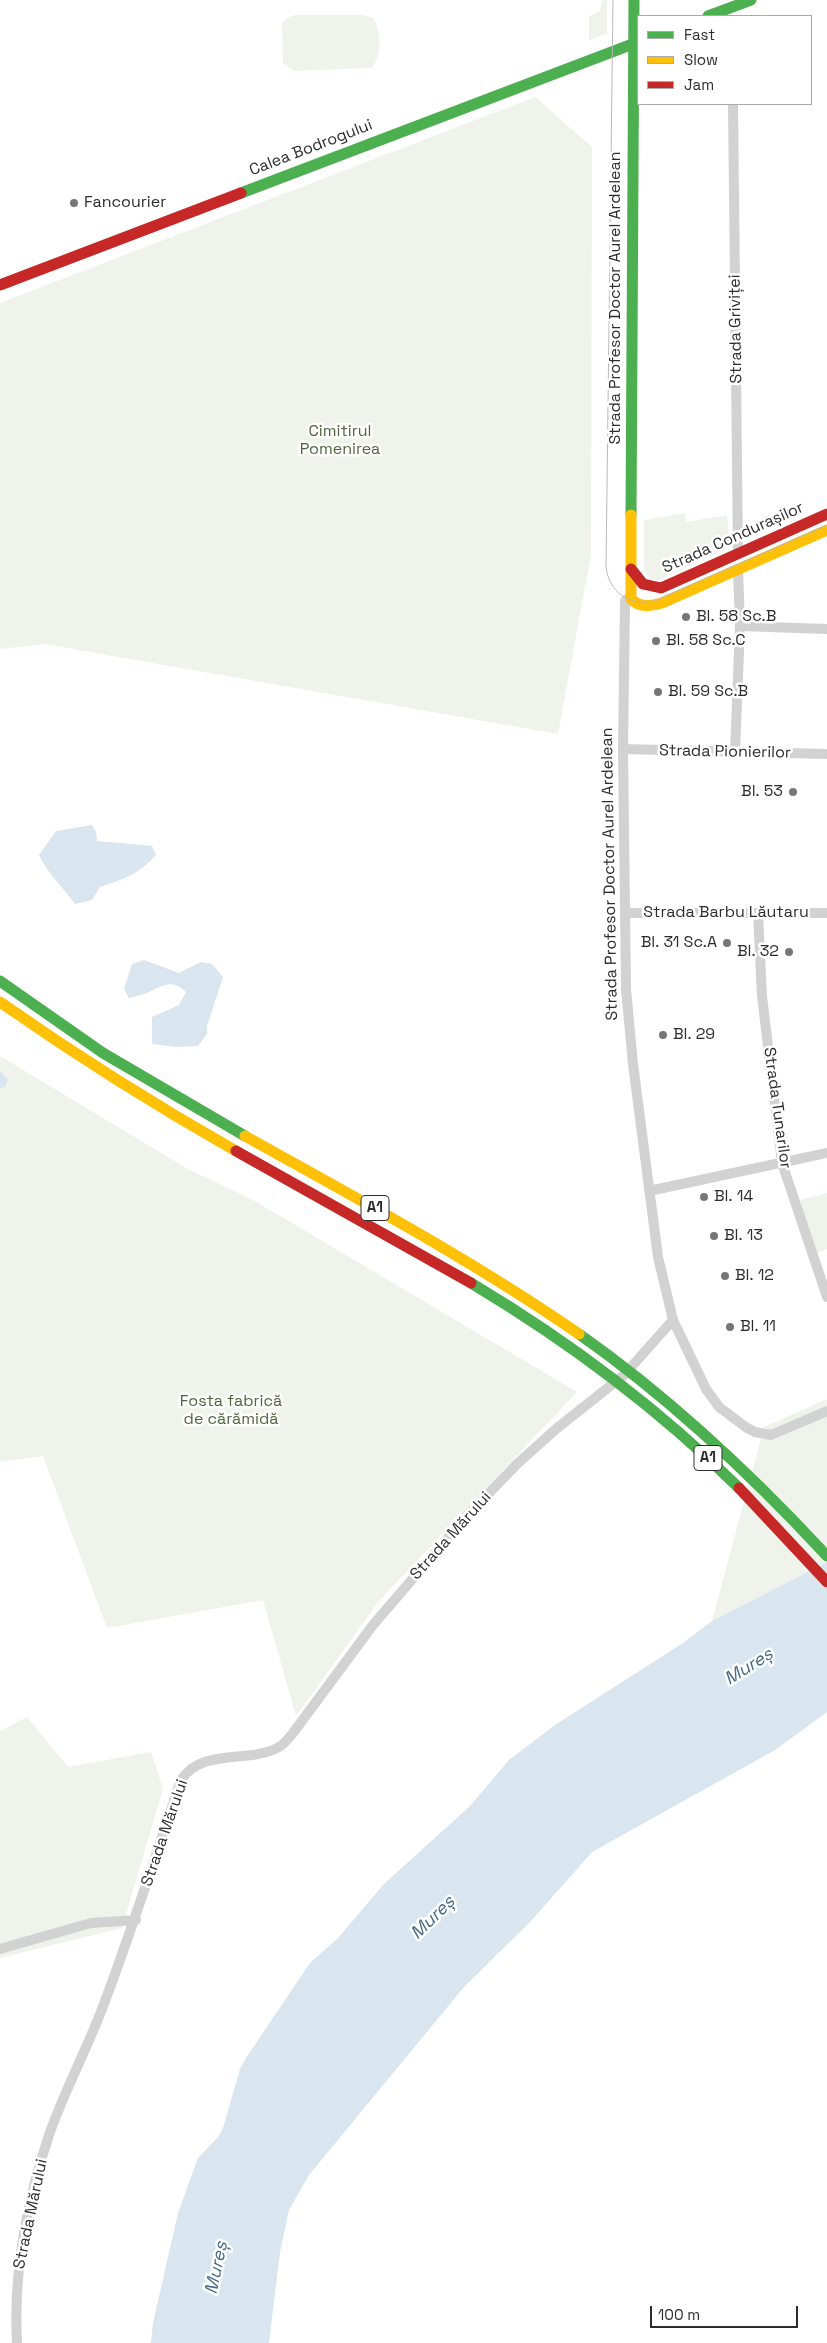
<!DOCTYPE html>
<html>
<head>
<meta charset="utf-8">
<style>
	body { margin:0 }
	#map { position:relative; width:827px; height:2343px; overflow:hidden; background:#fff; font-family:"Space Grotesk",sans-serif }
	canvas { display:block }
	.legend { position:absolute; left:637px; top:15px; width:175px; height:90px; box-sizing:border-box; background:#fff; border:1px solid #ababab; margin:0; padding:6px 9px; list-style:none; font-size:15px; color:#2d2d2d }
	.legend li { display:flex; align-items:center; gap:10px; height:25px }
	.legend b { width:25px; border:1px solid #ababab }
	.scale { position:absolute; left:650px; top:2306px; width:148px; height:22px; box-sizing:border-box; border:2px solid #2d2d2d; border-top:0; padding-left:6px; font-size:15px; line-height:18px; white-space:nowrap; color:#2d2d2d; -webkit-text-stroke:4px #fff; paint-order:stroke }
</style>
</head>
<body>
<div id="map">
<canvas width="827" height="2343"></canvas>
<ul class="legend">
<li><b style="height:6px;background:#4caf50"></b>Fast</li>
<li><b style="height:6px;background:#ffc107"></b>Slow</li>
<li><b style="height:6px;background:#c62828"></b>Jam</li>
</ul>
<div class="scale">100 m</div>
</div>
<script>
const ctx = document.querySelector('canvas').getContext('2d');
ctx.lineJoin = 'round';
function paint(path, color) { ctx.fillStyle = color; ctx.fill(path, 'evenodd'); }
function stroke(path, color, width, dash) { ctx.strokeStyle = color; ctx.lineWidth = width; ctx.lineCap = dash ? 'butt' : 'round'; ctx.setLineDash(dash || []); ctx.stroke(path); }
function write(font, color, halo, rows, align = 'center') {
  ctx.font = font + ' "Space Grotesk",sans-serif'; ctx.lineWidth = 5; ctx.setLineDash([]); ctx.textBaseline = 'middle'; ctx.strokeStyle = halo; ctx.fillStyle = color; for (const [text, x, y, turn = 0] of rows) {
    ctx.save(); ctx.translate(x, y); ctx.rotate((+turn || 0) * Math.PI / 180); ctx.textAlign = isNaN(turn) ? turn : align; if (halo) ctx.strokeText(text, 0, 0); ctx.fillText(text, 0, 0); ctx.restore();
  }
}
const green = new Path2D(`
	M 603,0 L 607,0 L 607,34 L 589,40 L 589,16 L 599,12 Z
	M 363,15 L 373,18 C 382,29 382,59 371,68 L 295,71 L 283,63 L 282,24 L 287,18 L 295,15 Z
	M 535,97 L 592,147 L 591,555 L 558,734 L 44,644 L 0,649 L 0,303 Z
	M 685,513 L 686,522 L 727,515 L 730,547 L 659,580 L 651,579 L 645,573 L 644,568 L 644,520 Z
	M 0,1056 L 188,1169 L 253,1200 L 577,1392 L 379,1601 L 296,1716 L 263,1600 L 107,1628 L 43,1456 L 0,1462 Z
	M 827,1193 L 827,1249 L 815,1253 L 800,1200 Z
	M 827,1399 L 827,1562 L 712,1621 L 764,1427 Z
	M 27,1717 L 68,1767 L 151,1752 L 163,1789 L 122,1928 L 0,1958 L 0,1731 Z`);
const water = new Path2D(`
	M 92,825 L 96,832 L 97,841 L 152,846 L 156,855 C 140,873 123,880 100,887 L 92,900 L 75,904 C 63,887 47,873 39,855 L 56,831 Z
	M 144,960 L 179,973 L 201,962 L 212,964 L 223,977 L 207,1026 L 207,1034 L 198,1046 L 177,1047 L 152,1044 L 152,1017 L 179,1005 L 186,992 C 172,979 164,985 149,992 C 143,995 135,996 129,998 L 124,989 L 132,964 Z
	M 0,1071 L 8,1080 L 5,1087 L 0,1088 Z
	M 827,1562 L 827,1712 L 775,1750 L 592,1852 L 531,1921 L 464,1987 L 309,2175 L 289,2210 L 280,2252 L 269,2343 L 151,2343 L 153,2323 L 178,2213 L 198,2158 L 219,2136 L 223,2128 L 240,2069 L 246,2058 L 310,1963 L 338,1938 L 384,1884 L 470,1806 L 509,1760 L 555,1725 L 683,1643 L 712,1621 Z`);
const street = new Path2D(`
	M 733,104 L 738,553
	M 630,597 L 625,601 L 623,749 L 626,989 L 633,1064 L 658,1257 L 673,1320 L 706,1389 L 719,1407 L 747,1428 L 755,1432 L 771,1435 L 827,1411
	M 740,626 L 827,629
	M 623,749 L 827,754
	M 735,752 L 740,626 L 738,569
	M 625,913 L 827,913
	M 758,914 L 762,996 L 782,1163 L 827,1297
	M 649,1191 L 827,1153
	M 0,1949 L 91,1923 L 136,1920
	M 17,2343 C 13,2273 27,2201 49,2135 C 64,2092 86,2051 102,2009 C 131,1933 155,1857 181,1780 C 203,1747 249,1764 279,1747 C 284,1744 289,1738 293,1733 L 373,1625 L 464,1519 L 517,1464 L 556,1429 L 624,1375 L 673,1320`);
const fast = new Path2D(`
	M 708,16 L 751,0
	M 241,193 L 638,42
	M 631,515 L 634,0
	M 0,981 L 103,1053 L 245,1136
	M 471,1283 C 568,1341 659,1409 739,1488
	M 579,1334 C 670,1398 751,1474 827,1556`);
const slow = new Path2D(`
	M 631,515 L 631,599 C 640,608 651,606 662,603 L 827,530
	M 0,1002 C 77,1056 155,1105 236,1151
	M 245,1136 C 358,1199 472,1260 579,1334`);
const jam = new Path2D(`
	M 0,285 L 241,193
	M 631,569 L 643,584 L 661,588 L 827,514
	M 236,1151 L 471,1283
	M 739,1488 L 827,1582`);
const tram = new Path2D(`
	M 613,0 L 606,567 C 609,592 629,606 654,601 L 827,525`);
const markers = [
	[74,203,5,"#767676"],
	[686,617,5,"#767676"],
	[656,641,5,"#767676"],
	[658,692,5,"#767676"],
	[793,792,5,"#767676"],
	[727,943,5,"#767676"],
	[789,952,5,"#767676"],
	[663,1035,5,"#767676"],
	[704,1197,5,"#767676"],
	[714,1236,5,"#767676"],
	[725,1276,5,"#767676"],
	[730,1327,5,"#767676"]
];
const shields = [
	[375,1208,28],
	[708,1458,28]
];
const shieldNames = [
	["A1",375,1208],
	["A1",708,1458]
];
const streetNames = [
	["Calea Bodrogului",311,148,-21],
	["Strada Profesor Doctor Aurel Ardelean",616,298,-90],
	["Strada Griviței",736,329,-91],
	["Strada Condurașilor",733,538,-24],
	["Strada Pionierilor",725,752,1],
	["Strada Profesor Doctor Aurel Ardelean",610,874,-91],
	["Strada Barbu Lăutaru",726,913],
	["Strada Tunarilor",777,1108,82],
	["Strada Mărului",451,1536,-48],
	["Strada Mărului",165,1833,-71],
	["Strada Mărului",31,2214,-78]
];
const poiNames = [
	["Fancourier",84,203],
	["Bl. 58 Sc.B",696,617],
	["Bl. 58 Sc.C",666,641],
	["Bl. 59 Sc.B",668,692],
	["Bl. 53",783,792,"right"],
	["Bl. 31 Sc.A",717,943,"right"],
	["Bl. 32",779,952,"right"],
	["Bl. 29",673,1035],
	["Bl. 14",714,1197],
	["Bl. 13",724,1236],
	["Bl. 12",735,1276],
	["Bl. 11",740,1327]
];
const parkNames = [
	["Cimitirul",340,432],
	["Pomenirea",340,450],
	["Fosta fabrică",231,1402],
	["de cărămidă",231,1420]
];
const waterNames = [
	["Mureș",749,1667,-32],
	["Mureș",433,1918,-44],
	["Mureș",217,2268,-78]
];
paint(green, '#eff3ec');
paint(water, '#d9e5ef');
stroke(street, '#d2d2d2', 10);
stroke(fast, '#4caf50', 11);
stroke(slow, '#ffc107', 11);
stroke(jam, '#c62828', 11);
stroke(tram, '#b9b9b9', 1);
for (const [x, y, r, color] of markers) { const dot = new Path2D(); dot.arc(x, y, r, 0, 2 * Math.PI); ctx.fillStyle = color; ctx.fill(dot); stroke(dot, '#fff', 2); }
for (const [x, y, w] of shields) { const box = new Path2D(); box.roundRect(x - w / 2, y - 12.5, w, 25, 4); ctx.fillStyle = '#fff'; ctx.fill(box); stroke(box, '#2d2d2d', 1); }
write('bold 15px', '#2d2d2d', null, shieldNames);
write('16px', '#2d2d2d', '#fff', streetNames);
write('16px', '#2d2d2d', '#fff', poiNames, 'left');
write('16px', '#4e653e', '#fff', parkNames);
write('italic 18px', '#426888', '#fff', waterNames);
</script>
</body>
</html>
